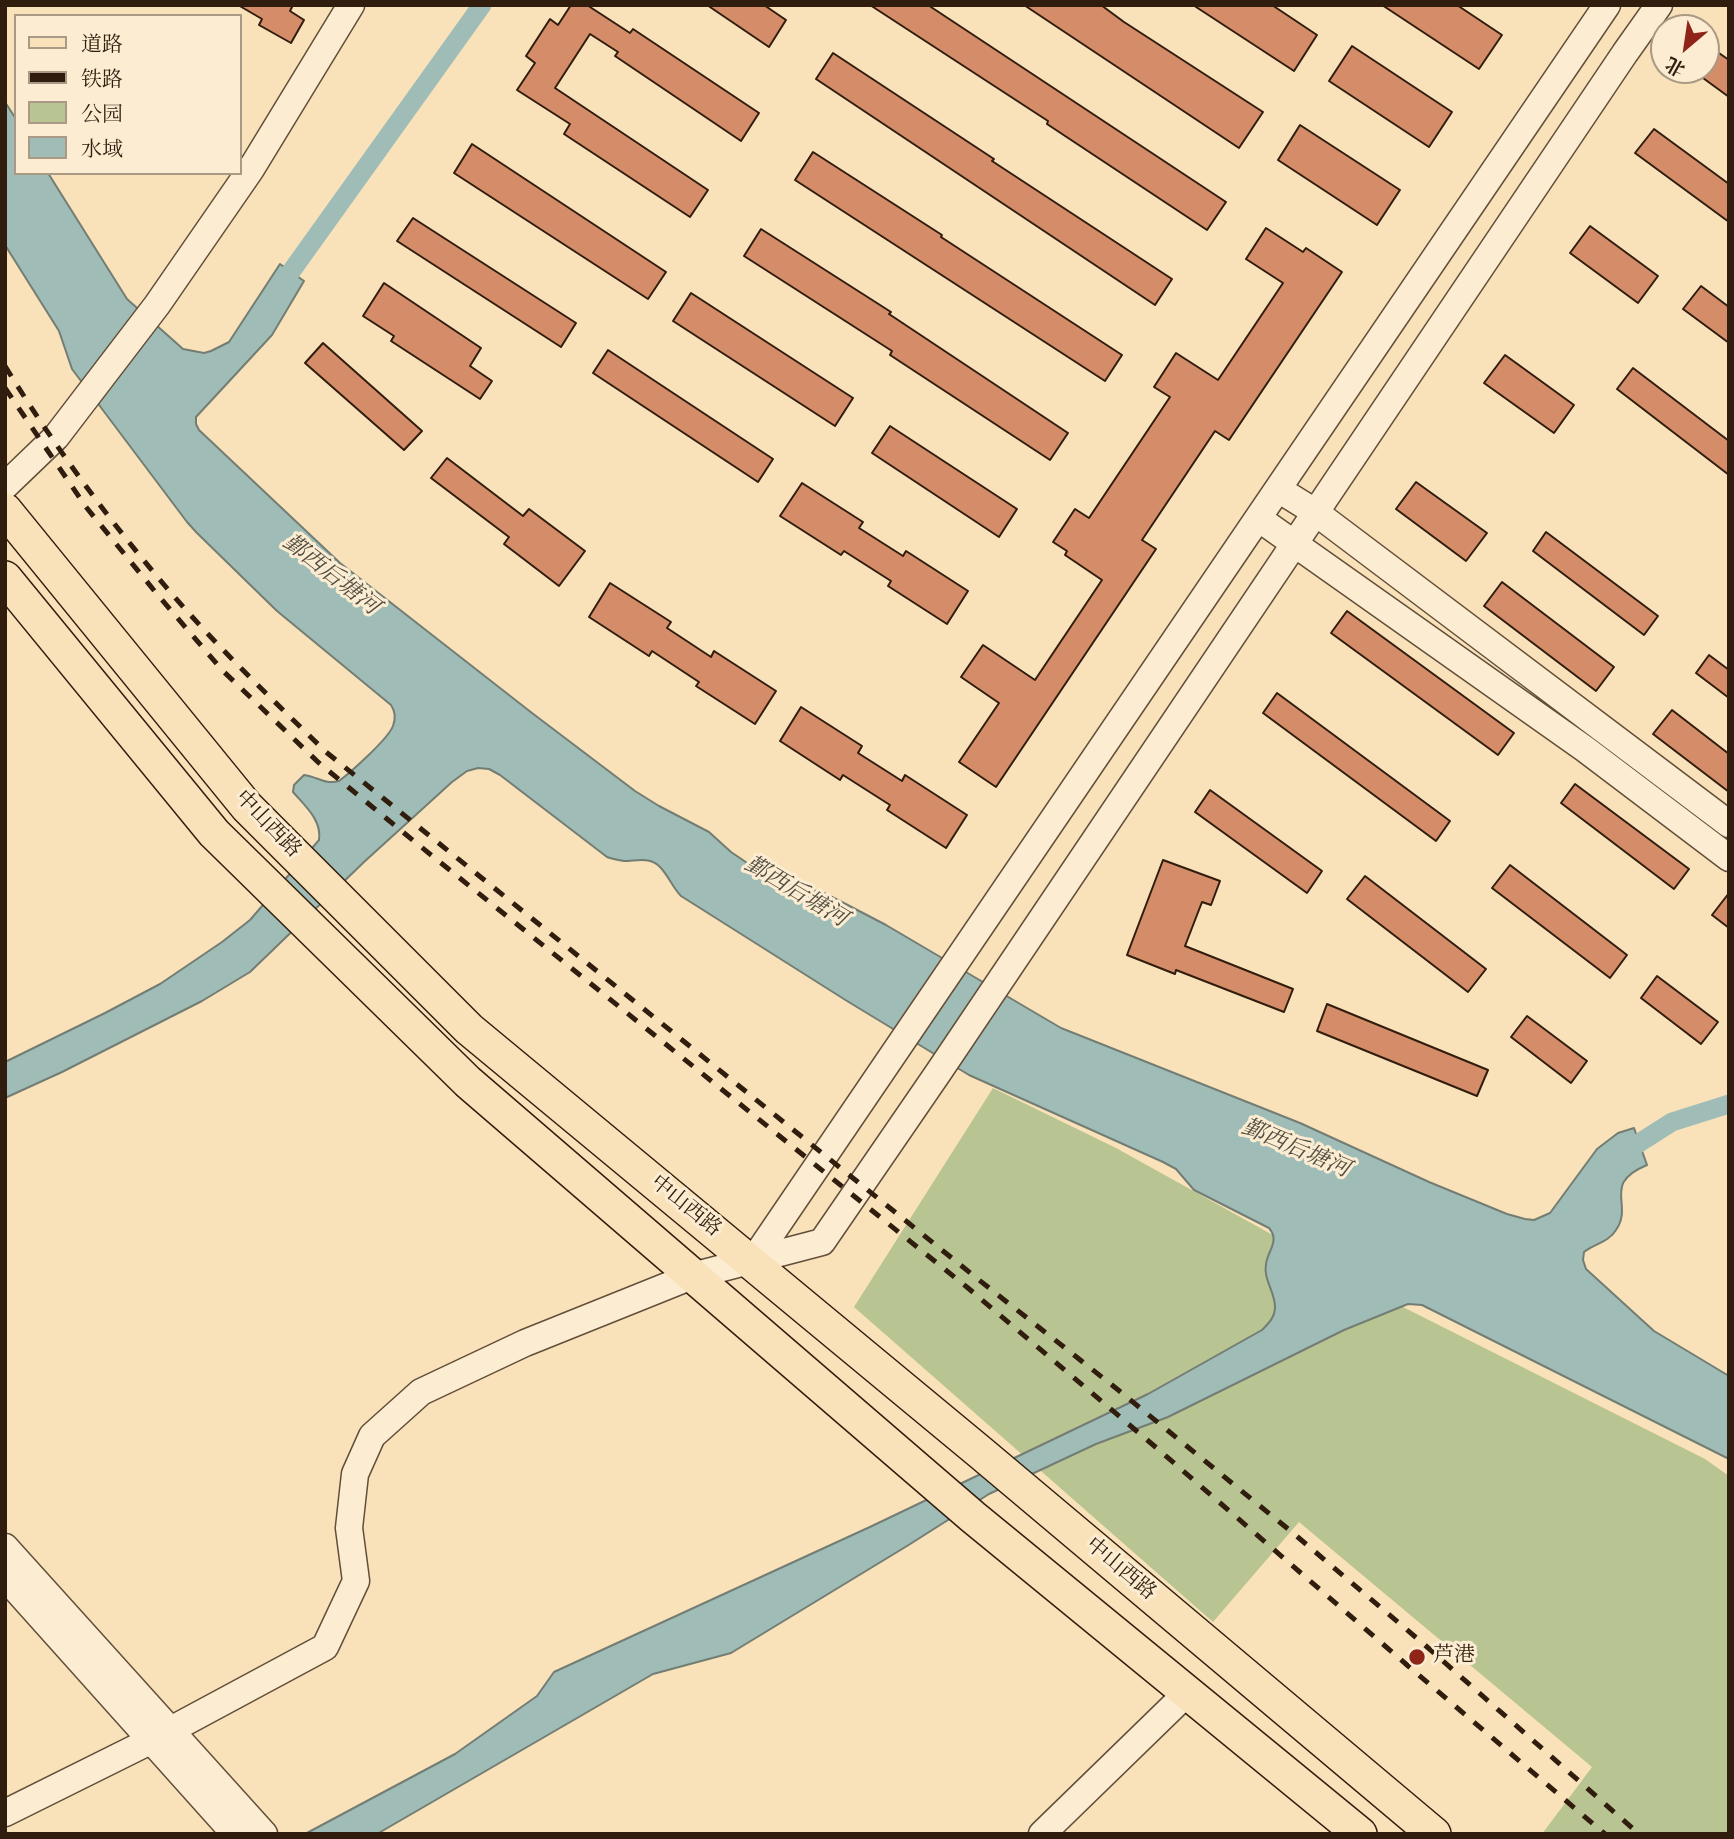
<!DOCTYPE html>
<html>
<head>
<meta charset="utf-8">
<style>
	body { margin:0 }
	#map { position:relative; width:1734px; height:1839px; overflow:hidden; background:#f9e2ba; font-family:"IM FELL English","Noto Serif SC",serif }
	canvas { display:block }
	.frame { position:absolute; inset:0; border:7px solid #301d0e; pointer-events:none }
	.legend { position:absolute; left:14px; top:14px; width:228px; height:161px; box-sizing:border-box; background:#fbecd2; border:2px solid #aa9984; margin:0; padding:9px 12px; list-style:none; font-size:21px; color:#301d0e }
	.legend li { display:flex; align-items:center; gap:14px; height:35px }
	.legend b { width:35px; border:2px solid #aa9984 }
	.north { position:absolute; left:1650px; top:14px; width:70px; height:70px; box-sizing:border-box; background:#fbecd2; border:2px solid #aa9984; border-radius:50%; rotate:209deg; font-size:19px; font-weight:700; line-height:28px; text-align:center; color:#301d0e }
	.north::after { content:''; display:block; margin:auto; width:24px; height:32px; background:#8f2418; clip-path:polygon(50% 0,100% 100%,50% 72%,0 100%) }
</style>
</head>
<body>
<div id="map">
<canvas width="1734" height="1839"></canvas>
<div class="frame"></div>
<ul class="legend">
<li><b style="height:9px;background:#f9e2ba"></b>道路</li>
<li><b style="height:9px;background:#301d0e"></b>铁路</li>
<li><b style="height:19px;background:#b9c493"></b>公园</li>
<li><b style="height:19px;background:#9fbdb6"></b>水域</li>
</ul>
<div class="north">北</div>
</div>
<script>
const ctx = document.querySelector('canvas').getContext('2d');
ctx.lineJoin = 'round';
function paint(path, color) { ctx.fillStyle = color; ctx.fill(path, 'evenodd'); }
function stroke(path, color, width, dash) { ctx.strokeStyle = color; ctx.lineWidth = width; ctx.lineCap = dash ? 'butt' : 'round'; ctx.setLineDash(dash || []); ctx.stroke(path); }
function write(font, color, halo, rows, align = 'center') {
  ctx.font = font + ' "IM FELL English","Noto Serif SC",serif'; ctx.lineWidth = 6; ctx.setLineDash([]); ctx.textBaseline = 'middle'; ctx.strokeStyle = halo; ctx.fillStyle = color; for (const [text, x, y, turn = 0] of rows) {
    ctx.save(); ctx.translate(x, y); ctx.rotate((+turn || 0) * Math.PI / 180); ctx.textAlign = isNaN(turn) ? turn : align; if (halo) ctx.strokeText(text, 0, 0); ctx.fillText(text, 0, 0); ctx.restore();
  }
}
const green = new Path2D(`
	M 993,1088 L 1116,1148 L 1397,1304 L 1705,1459 L 1729,1476 L 1729,1834 L 1542,1834 L 1592,1767 L 1299,1522 L 1213,1622 L 854,1307 Z`);
const water = new Path2D(`
	M 5,102 L 16,119 L 16,173 L 48,173 L 127,299 L 183,349 L 204,353 L 211,351 L 229,342 L 280,264 L 304,281 L 272,335 L 196,417 L 196,424 L 199,430 L 340,563 L 532,713 L 635,791 L 659,806 L 709,832 L 731,852 L 759,871 L 774,879 L 824,893 L 840,901 L 886,925 L 1061,1028 L 1300,1123 L 1429,1182 L 1507,1214 L 1525,1219 L 1534,1220 L 1550,1213 L 1597,1149 L 1618,1133 L 1634,1128 L 1647,1165 C 1601,1184 1634,1204 1616,1230 C 1609,1242 1594,1244 1584,1252 L 1583,1260 L 1586,1269 L 1654,1331 L 1729,1376 L 1729,1459 L 1422,1305 L 1408,1304 L 1344,1330 L 1168,1417 L 1096,1444 L 989,1494 L 907,1546 L 731,1653 L 653,1674 L 377,1834 L 305,1834 L 455,1754 L 537,1696 L 554,1672 L 872,1526 L 1148,1394 L 1262,1330 C 1269,1323 1275,1317 1275,1307 C 1275,1292 1263,1279 1266,1264 C 1268,1250 1280,1241 1269,1228 L 1194,1190 L 1176,1169 L 1163,1162 L 969,1075 L 847,1001 L 681,896 C 673,888 669,877 661,868 C 651,856 637,861 624,861 C 618,860 612,859 607,857 L 500,775 L 489,769 L 478,768 L 467,771 L 452,782 L 364,862 L 250,972 L 202,1001 L 62,1072 L 5,1098 L 5,1062 L 105,1013 L 160,984 L 222,942 L 250,920 L 319,840 C 322,820 305,806 293,792 L 294,785 L 304,775 C 318,777 325,785 339,781 C 351,772 388,739 393,726 C 396,718 395,711 391,705 L 277,611 L 197,533 L 187,522 L 72,369 L 59,331 L 5,245 Z`);
const canal = new Path2D(`
	M 275,294 L 482,5
	M 1617,1157 L 1672,1122 L 1729,1104`);
const building = new Path2D(`
	M 238,5 L 293,5 L 290,11 L 304,20 L 291,43 L 259,25 L 262,19 Z
	M 571,5 L 587,5 L 630,33 L 633,29 L 759,113 L 741,141 L 615,56 L 618,52 L 590,34 L 555,88 L 708,190 L 690,217 L 564,134 L 570,124 L 517,90 L 535,63 L 526,56 L 550,19 L 558,25 Z
	M 707,5 L 764,5 L 786,20 L 769,47 Z
	M 870,5 L 928,5 L 1226,202 L 1207,230 L 1047,124 L 1048,121 Z
	M 1024,5 L 1101,5 L 1124,22 L 1263,112 L 1239,148 Z
	M 1193,5 L 1272,5 L 1317,35 L 1294,71 Z
	M 1382,5 L 1457,5 L 1502,35 L 1479,69 Z
	M 1706,44 L 1729,60 L 1729,97 L 1692,70 L 1706,70 Z
	M 1352,46 L 1452,112 L 1429,147 L 1329,81 Z
	M 833,53 L 994,159 L 992,161 L 1172,279 L 1155,305 L 816,79 Z
	M 1300,125 L 1400,190 L 1377,225 L 1278,160 Z
	M 1654,129 L 1729,184 L 1729,222 L 1635,153 Z
	M 472,144 L 666,272 L 648,299 L 454,173 Z
	M 813,152 L 942,235 L 941,237 L 1122,355 L 1105,381 L 795,180 Z
	M 413,218 L 576,323 L 561,347 L 397,241 Z
	M 1590,226 L 1658,276 L 1638,303 L 1570,253 Z
	M 1266,228 L 1303,252 L 1306,248 L 1342,272 L 1229,440 L 1215,431 L 1142,540 L 1156,549 L 996,787 L 959,762 L 999,703 L 961,677 L 983,645 L 1035,680 L 1102,580 L 1065,555 L 1067,551 L 1053,542 L 1075,509 L 1089,518 L 1170,397 L 1154,387 L 1176,353 L 1218,380 L 1283,283 L 1246,259 Z
	M 761,229 L 891,312 L 889,314 L 1068,433 L 1050,460 L 890,355 L 892,351 L 744,256 Z
	M 384,283 L 481,348 L 470,366 L 492,381 L 480,399 L 391,341 L 394,336 L 363,316 Z
	M 1701,286 L 1729,307 L 1729,343 L 1683,309 Z
	M 691,293 L 853,398 L 835,426 L 673,321 Z
	M 323,343 L 422,431 L 404,450 L 305,363 Z
	M 608,350 L 773,459 L 758,482 L 593,373 Z
	M 1505,355 L 1574,405 L 1554,433 L 1484,383 Z
	M 1633,368 L 1729,441 L 1729,475 L 1617,389 Z
	M 890,426 L 1017,509 L 999,537 L 872,453 Z
	M 447,458 L 523,516 L 529,509 L 585,551 L 559,586 L 504,544 L 509,537 L 431,478 Z
	M 1416,482 L 1487,533 L 1466,561 L 1396,509 Z
	M 802,483 L 863,522 L 859,528 L 903,556 L 906,551 L 968,591 L 947,624 L 888,586 L 891,581 L 844,551 L 841,555 L 780,516 Z
	M 1546,532 L 1658,616 L 1644,635 L 1533,551 Z
	M 1502,582 L 1614,667 L 1596,691 L 1484,606 Z
	M 610,583 L 671,622 L 667,628 L 711,657 L 714,651 L 776,691 L 755,724 L 696,686 L 699,682 L 652,651 L 649,656 L 589,617 Z
	M 1347,611 L 1514,733 L 1498,755 L 1331,633 Z
	M 1709,655 L 1729,670 L 1729,698 L 1696,673 Z
	M 1277,693 L 1450,821 L 1436,841 L 1263,713 Z
	M 801,707 L 862,746 L 858,753 L 902,781 L 905,775 L 967,815 L 946,848 L 887,810 L 890,805 L 843,775 L 840,780 L 780,741 Z
	M 1672,710 L 1729,754 L 1729,792 L 1653,734 Z
	M 1575,784 L 1689,869 L 1674,889 L 1561,803 Z
	M 1210,790 L 1322,871 L 1307,893 L 1195,812 Z
	M 1163,860 L 1220,881 L 1211,905 L 1202,902 L 1185,946 L 1293,989 L 1284,1012 L 1176,970 L 1175,974 L 1127,955 Z
	M 1510,865 L 1627,955 L 1610,978 L 1492,888 Z
	M 1365,876 L 1486,969 L 1468,992 L 1347,899 Z
	M 1729,893 L 1729,928 L 1712,915 Z
	M 1657,976 L 1718,1022 L 1701,1044 L 1641,998 Z
	M 1327,1004 L 1488,1070 L 1477,1096 L 1317,1031 Z
	M 1527,1016 L 1587,1061 L 1571,1083 L 1511,1037 Z`);
const minor = new Path2D(`
	M 5,486 L 56,437 L 157,305 L 251,169 L 351,5
	M 1278,489 L 1315,512 L 1729,824
	M 1258,518 L 1585,749 L 1729,858
	M 752,1262 L 1607,5
	M 5,1547 L 264,1834
	M 5,1577 L 235,1834
	M 5,1813 L 152,1740 L 325,1647 L 356,1581 L 349,1528 L 355,1474 L 372,1436 L 421,1392 L 525,1343 L 692,1276 L 822,1242 L 938,1073 L 1625,53 L 1659,5
	M 1042,1834 L 1188,1692`);
const major = new Path2D(`
	M 5,510 L 247,807 L 469,1029 L 981,1453 L 1434,1834
	M 5,578 L 214,833 L 468,1082 L 973,1517 L 1360,1834`);
const rail = new Path2D(`
	M 5,366 C 53,444 107,518 166,587 C 215,645 271,698 326,752 L 979,1280 L 1117,1389 L 1293,1533 L 1426,1646 L 1639,1834
	M 5,388 L 86,507 L 157,594 L 222,670 L 319,763 L 415,842 L 968,1288 L 1159,1450 L 1407,1665 L 1605,1834`);
const markers = [
	[1417,1657,9,"#8f2418"]
];
const streetNames = [
	["中山西路",267,825,46],
	["中山西路",685,1207,39],
	["中山西路",1120,1570,40]
];
const poiNames = [
	["芦港",1433,1657]
];
const waterNames = [
	["鄞西后塘河",330,576,38],
	["鄞西后塘河",795,893,31],
	["鄞西后塘河",1295,1150,23]
];
paint(green, '#b9c493');
paint(water, '#9fbdb6');
stroke(water, '#737d73', 2);
stroke(canal, '#9fbdb6', 19);
paint(building, '#d48d68');
stroke(building, '#301d0e', 2);
stroke(minor, '#624e39', 29);
stroke(major, '#301d0e', 36);
stroke(minor, '#fbecd2', 26);
stroke(major, '#f9e2ba', 33);
stroke(rail, '#301d0e', 5, [12, 12]);
for (const [x, y, r, color] of markers) { const dot = new Path2D(); dot.arc(x, y, r, 0, 2 * Math.PI); ctx.fillStyle = color; ctx.fill(dot); stroke(dot, '#fbecd2', 2.5); }
write('21px', '#301d0e', '#fbecd2', streetNames);
write('21px', '#301d0e', '#fbecd2', poiNames, 'left');
write('italic 23px', '#514d40', '#fbecd2', waterNames);
</script>
</body>
</html>
